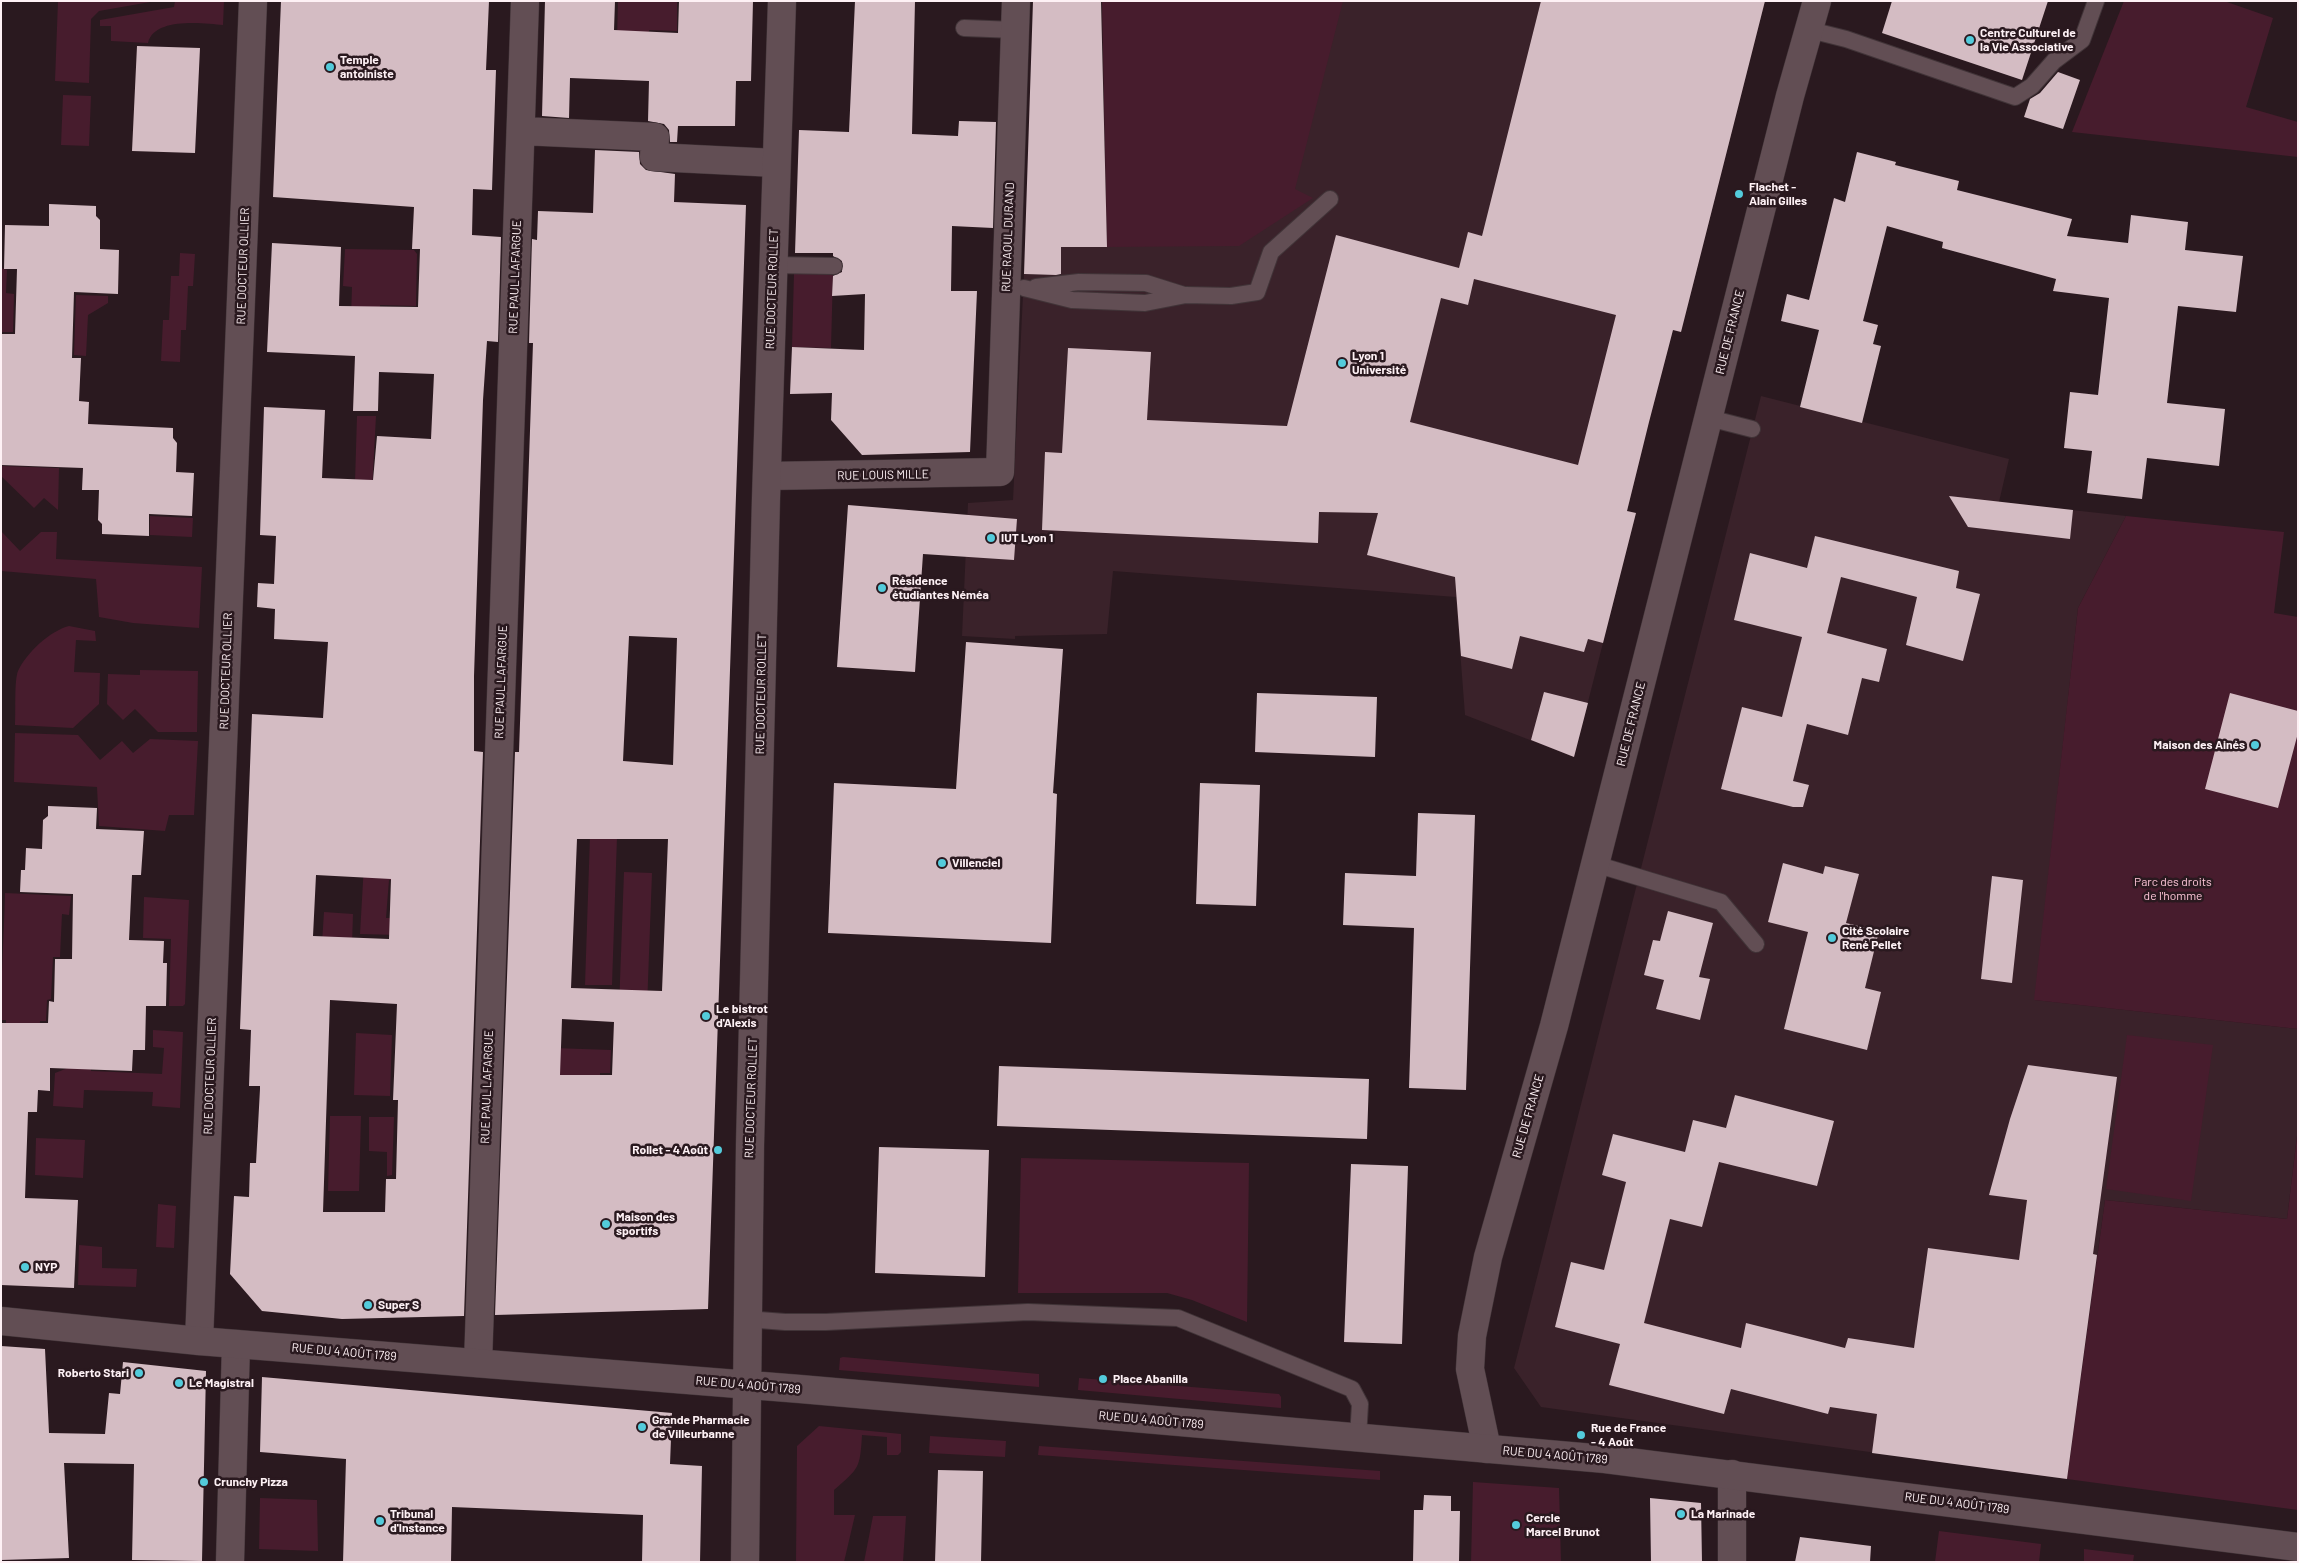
<!DOCTYPE html>
<html>
<head>
<meta charset="utf-8">
<style>
	body { margin:0 }
	#map { position:relative; width:2299px; height:1563px; overflow:hidden; background:#2a191f; font-family:Barlow,sans-serif }
	canvas { display:block }
	.frame { position:absolute; inset:0; border:2px solid #fef1f5; pointer-events:none }
</style>
</head>
<body>
<div id="map">
<canvas width="2299" height="1563"></canvas>
<div class="frame"></div>
</div>
<script>
const ctx = document.querySelector('canvas').getContext('2d');
ctx.lineJoin = 'round';
function paint(path, color) { ctx.fillStyle = color; ctx.fill(path, 'evenodd'); }
function stroke(path, color, width, dash) { ctx.strokeStyle = color; ctx.lineWidth = width; ctx.lineCap = dash ? 'butt' : 'round'; ctx.setLineDash(dash || []); ctx.stroke(path); }
function write(font, color, halo, rows, align = 'center') {
  ctx.font = font + ' Barlow,sans-serif'; ctx.lineWidth = 5; ctx.setLineDash([]); ctx.textBaseline = 'middle'; ctx.strokeStyle = halo; ctx.fillStyle = color; for (const [text, x, y, turn = 0] of rows) {
    ctx.save(); ctx.translate(x, y); ctx.rotate((+turn || 0) * Math.PI / 180); ctx.textAlign = isNaN(turn) ? turn : align; if (halo) ctx.strokeText(text, 0, 0); ctx.fillText(text, 0, 0); ctx.restore();
  }
}
const built = new Path2D(`
	M 1102,1 L 1765,1 L 1681,332 L 1673,330 L 1649,422 L 1627,511 L 1636,513 L 1574,757 L 1465,715 L 1456,597 L 1113,571 L 1107,634 L 1015,636 L 1015,639 L 962,636 L 968,503 L 1013,500 L 1024,274 L 1061,275 L 1061,247 L 1107,247 Z
	M 1761,396 L 2009,459 L 1999,502 L 2126,516 L 2078,608 L 2035,1000 L 2298,1029 L 2298,1128 L 2287,1219 L 2105,1200 L 2067,1479 L 1541,1407 L 1514,1368 Z`);
const green = new Path2D(`
	M 58,1 L 156,1 L 99,11 L 91,19 L 89,83 L 55,81 Z
	M 175,1 L 224,1 L 223,25 C 203,23 154,17 148,43 L 111,41 L 111,26 L 100,26 L 100,20 L 174,7 Z
	M 618,1 L 677,1 L 677,31 L 649,30 L 648,79 L 616,77 Z
	M 1102,1 L 1343,1 L 1295,189 L 1313,198 L 1239,246 L 1107,247 Z
	M 2124,1 L 2224,1 L 2273,18 L 2246,107 L 2298,122 L 2298,157 L 2072,132 Z
	M 63,95 L 91,96 L 89,146 L 61,145 Z
	M 345,249 L 414,250 L 417,254 L 416,306 L 380,305 L 379,330 L 351,317 L 352,287 L 343,286 Z
	M 180,253 L 195,254 L 193,286 L 188,286 L 186,330 L 181,330 L 180,362 L 161,361 L 163,320 L 169,320 L 171,276 L 179,276 Z
	M 1,268 L 7,270 L 6,293 L 14,294 L 13,332 L 1,332 Z
	M 794,273 L 833,273 L 831,348 L 792,347 Z
	M 76,295 L 108,296 L 108,303 L 88,315 L 86,356 L 74,355 Z
	M 357,416 L 376,416 L 367,583 L 355,482 Z
	M 1,466 L 59,468 L 58,510 L 44,498 L 34,508 L 1,476 Z
	M 150,516 L 193,518 L 192,537 L 150,535 Z
	M 2126,516 L 2284,532 L 2274,613 L 2298,617 L 2298,1029 L 2034,1000 L 2078,608 Z
	M 1,531 L 20,551 L 41,532 L 57,532 L 56,559 L 202,567 L 199,628 L 133,623 L 99,617 L 96,579 L 1,571 Z
	M 69,626 L 95,631 L 96,641 L 76,640 L 74,672 L 100,673 L 99,704 L 73,728 L 15,725 C 16,712 14,681 18,671 C 27,652 50,631 69,626 Z
	M 140,670 L 198,671 L 197,732 L 158,732 L 135,709 L 123,720 L 107,704 L 108,674 L 140,675 Z
	M 15,733 L 78,735 L 100,760 L 122,741 L 133,753 L 150,739 L 198,741 L 194,815 L 169,815 L 165,831 L 99,826 L 97,787 L 14,782 Z
	M 366,829 L 396,880 L 389,880 L 386,918 L 398,918 L 398,935 L 360,934 Z
	M 590,836 L 617,837 L 612,985 L 585,985 Z
	M 624,872 L 652,873 L 647,1008 L 619,1008 Z
	M 5,893 L 71,896 L 69,915 L 62,914 L 60,957 L 53,957 L 51,999 L 47,1000 L 46,1021 L 40,1021 L 39,1043 L 6,1034 L 6,1020 L 1,1020 C 1,977 4,936 5,893 Z
	M 144,897 L 189,900 L 185,1004 L 183,1006 L 169,1006 L 171,939 L 143,938 Z
	M 324,912 L 353,914 L 351,975 L 320,974 Z
	M 153,1030 L 183,1032 L 180,1108 L 152,1106 L 153,1092 L 84,1090 L 83,1108 L 53,1106 L 55,1073 L 91,1059 L 91,1071 L 162,1074 L 164,1048 L 153,1047 Z
	M 356,1033 L 392,1035 L 390,1096 L 354,1095 Z
	M 2127,1035 L 2213,1045 L 2191,1201 L 2106,1189 Z
	M 554,1048 L 611,1050 L 610,1073 L 600,1073 L 601,1110 L 553,1080 Z
	M 330,1116 L 361,1116 L 359,1191 L 328,1191 Z
	M 369,1117 L 394,1117 L 392,1175 L 387,1176 L 387,1152 L 369,1151 Z
	M 2298,1128 L 2298,1510 L 2067,1479 L 2105,1200 L 2287,1219 Z
	M 36,1138 L 85,1140 L 83,1178 L 35,1175 Z
	M 1021,1158 L 1249,1163 L 1247,1322 L 1192,1300 L 1167,1293 L 1018,1293 Z
	M 158,1204 L 176,1206 L 174,1248 L 156,1247 Z
	M 79,1245 L 102,1247 L 102,1268 L 137,1269 L 136,1287 L 78,1285 Z
	M 843,1357 L 1039,1374 L 1039,1387 L 839,1370 L 840,1358 Z
	M 1079,1378 L 1279,1394 L 1281,1397 L 1281,1408 L 1078,1390 Z
	M 819,1426 L 901,1434 L 901,1452 L 898,1455 L 887,1455 L 887,1437 L 862,1435 C 860,1469 859,1468 834,1490 L 834,1515 L 855,1515 L 844,1562 L 796,1562 L 797,1446 Z
	M 930,1436 L 1006,1441 L 1005,1457 L 929,1453 Z
	M 1039,1446 L 1380,1471 L 1380,1480 L 1038,1455 Z
	M 1473,1482 L 1559,1488 L 1561,1562 L 1471,1562 Z
	M 260,1498 L 317,1500 L 318,1551 L 259,1549 Z
	M 873,1516 L 906,1516 L 903,1562 L 864,1562 Z
	M 1939,1531 L 2041,1544 L 2039,1562 L 1935,1562 Z
	M 2084,1549 L 2134,1555 L 2133,1562 L 2084,1562 Z`);
const building = new Path2D(`
	M 281,1 L 489,1 L 486,70 L 496,70 L 492,190 L 473,189 L 472,235 L 501,237 L 498,342 L 487,341 L 483,400 L 474,676 L 474,751 L 483,752 L 464,1316 L 342,1319 L 262,1311 L 230,1274 L 234,1196 L 249,1197 L 250,1163 L 256,1163 L 260,1089 L 260,1086 L 249,1086 L 251,1030 L 240,1029 L 252,714 L 323,718 L 328,642 L 274,639 L 275,609 L 257,607 L 258,583 L 274,584 L 276,536 L 260,535 L 264,407 L 325,410 L 322,478 L 373,480 L 377,436 L 431,439 L 434,374 L 379,372 L 378,411 L 353,411 L 355,356 L 267,352 L 272,243 L 341,247 L 339,306 L 418,307 L 420,249 L 412,249 L 414,207 L 273,197 ZM 316,875 L 391,879 L 389,939 L 313,936 ZM 330,1000 L 397,1004 L 393,1100 L 398,1100 L 396,1179 L 386,1179 L 385,1212 L 323,1212 Z
	M 545,1 L 615,1 L 614,30 L 678,33 L 679,1 L 753,1 L 751,81 L 736,81 L 735,126 L 678,126 L 677,142 L 670,142 L 669,130 L 664,124 L 648,121 L 649,81 L 570,78 L 569,118 L 542,116 Z
	M 855,1 L 915,1 L 912,134 L 958,136 L 959,121 L 996,122 L 993,228 L 952,226 L 951,291 L 977,291 L 970,452 L 862,455 L 831,420 L 832,393 L 790,394 L 792,347 L 864,350 L 865,294 L 832,296 L 833,276 L 842,272 L 842,261 L 833,256 L 833,253 L 795,253 L 799,130 L 849,132 Z
	M 1033,1 L 1101,1 L 1107,247 L 1061,247 L 1061,274 L 1056,275 L 1024,274 Z
	M 1541,1 L 1765,1 L 1681,332 L 1673,330 L 1649,422 L 1627,511 L 1636,513 L 1603,643 L 1588,639 L 1584,652 L 1520,636 L 1512,669 L 1461,656 L 1455,577 L 1367,555 L 1378,513 L 1319,512 L 1318,543 L 1042,530 L 1045,452 L 1062,453 L 1068,348 L 1151,352 L 1147,420 L 1287,426 L 1336,235 L 1459,268 L 1468,232 L 1482,236 ZM 1474,279 L 1616,315 L 1578,465 L 1410,422 L 1441,298 L 1468,305 Z
	M 1892,1 L 2048,1 L 2022,80 L 1882,33 Z
	M 137,46 L 200,48 L 195,153 L 132,151 Z
	M 2058,72 L 2080,80 L 2063,129 L 2024,117 L 2030,99 L 2040,93 Z
	M 595,150 L 639,152 L 640,164 L 646,170 L 675,174 L 674,202 L 746,205 L 708,1309 L 495,1315 L 515,752 L 519,752 L 533,343 L 529,343 L 532,239 L 537,240 L 538,211 L 593,213 ZM 629,636 L 677,638 L 673,765 L 623,761 ZM 577,839 L 668,839 L 662,991 L 571,988 ZM 562,1019 L 614,1022 L 612,1075 L 560,1075 Z
	M 1857,152 L 1896,162 L 1895,165 L 1959,181 L 1957,190 L 2072,219 L 2067,236 L 2128,243 L 2131,215 L 2188,222 L 2185,250 L 2243,256 L 2236,312 L 2178,306 L 2167,403 L 2225,409 L 2219,466 L 2147,458 L 2142,499 L 2087,493 L 2092,451 L 2064,448 L 2070,392 L 2098,395 L 2109,298 L 2053,291 L 2056,279 L 1942,248 L 1943,242 L 1887,226 L 1863,321 L 1878,325 L 1873,344 L 1881,346 L 1862,423 L 1800,407 L 1819,330 L 1781,321 L 1787,294 L 1809,300 L 1834,198 L 1845,202 Z
	M 49,204 L 96,206 L 96,216 L 100,220 L 100,249 L 119,250 L 118,294 L 74,292 L 72,358 L 81,358 L 79,401 L 89,402 L 88,424 L 173,428 L 173,438 L 177,443 L 176,472 L 194,473 L 192,516 L 149,514 L 149,536 L 102,534 L 102,524 L 98,520 L 99,490 L 82,490 L 83,468 L 1,465 L 1,334 L 15,334 L 17,269 L 4,269 L 5,225 L 49,226 Z
	M 1949,496 L 2073,510 L 2070,539 L 1968,527 Z
	M 848,505 L 1017,519 L 1014,560 L 923,554 L 915,672 L 837,667 Z
	M 1815,536 L 1959,571 L 1956,588 L 1980,594 L 1963,661 L 1906,645 L 1917,597 L 1841,577 L 1827,633 L 1887,649 L 1879,682 L 1862,678 L 1848,735 L 1807,724 L 1793,781 L 1809,785 L 1803,807 L 1793,807 L 1721,789 L 1742,707 L 1782,717 L 1802,637 L 1734,620 L 1750,553 L 1807,568 Z
	M 966,642 L 1063,649 L 1053,793 L 1057,794 L 1051,943 L 828,933 L 834,783 L 956,789 Z
	M 1544,692 L 1588,703 L 1574,757 L 1531,740 Z
	M 1257,693 L 1377,697 L 1375,757 L 1255,752 Z
	M 2230,693 L 2298,711 L 2298,733 L 2278,808 L 2205,789 Z
	M 1200,783 L 1260,785 L 1256,906 L 1196,904 Z
	M 48,806 L 97,808 L 96,829 L 144,831 L 141,875 L 132,875 L 129,940 L 164,941 L 163,963 L 167,963 L 166,1006 L 146,1006 L 145,1050 L 133,1050 L 132,1071 L 50,1068 L 50,1091 L 38,1090 L 37,1112 L 28,1112 L 25,1198 L 78,1200 L 74,1288 L 1,1285 L 1,1023 L 48,1023 L 49,1001 L 54,1002 L 55,959 L 72,959 L 73,894 L 20,892 L 21,870 L 25,870 L 26,848 L 42,849 L 43,820 L 48,816 Z
	M 1418,813 L 1475,815 L 1466,1090 L 1409,1088 L 1414,928 L 1343,925 L 1345,873 L 1416,876 Z
	M 1783,863 L 1823,874 L 1825,866 L 1859,874 L 1846,923 L 1879,931 L 1865,988 L 1881,992 L 1867,1050 L 1784,1029 L 1808,932 L 1768,922 Z
	M 1992,876 L 2023,880 L 2012,983 L 1981,979 Z
	M 1668,911 L 1713,923 L 1699,977 L 1710,979 L 1700,1020 L 1656,1009 L 1664,980 L 1644,975 L 1653,940 L 1660,941 Z
	M 2028,1065 L 2117,1077 L 2093,1254 L 2097,1255 L 2067,1479 L 1872,1453 L 1877,1414 L 1830,1407 L 1828,1414 L 1731,1389 L 1724,1414 L 1609,1385 L 1620,1344 L 1555,1327 L 1571,1262 L 1604,1270 L 1626,1182 L 1602,1175 L 1613,1134 L 1685,1152 L 1693,1120 L 1726,1128 L 1735,1095 L 1834,1121 L 1817,1186 L 1719,1162 L 1702,1227 L 1670,1219 L 1644,1323 L 1741,1348 L 1746,1323 L 1845,1348 L 1848,1338 L 1914,1348 L 1928,1248 L 2019,1260 L 2027,1200 L 1989,1195 L 2010,1119 Z
	M 999,1066 L 1369,1079 L 1367,1139 L 997,1126 Z
	M 879,1147 L 989,1150 L 985,1277 L 875,1273 Z
	M 1351,1164 L 1408,1166 L 1402,1344 L 1344,1342 Z
	M 1,1346 L 45,1349 L 49,1433 L 105,1434 L 109,1393 L 120,1394 L 123,1362 L 206,1371 L 202,1561 L 132,1560 L 134,1464 L 64,1463 L 69,1558 L 1,1560 Z
	M 262,1377 L 672,1413 L 670,1464 L 702,1466 L 700,1562 L 642,1562 L 643,1515 L 452,1507 L 451,1562 L 343,1562 L 346,1459 L 260,1452 Z
	M 938,1470 L 983,1471 L 981,1562 L 935,1562 Z
	M 1424,1495 L 1451,1496 L 1451,1511 L 1460,1511 L 1459,1562 L 1413,1562 L 1414,1510 L 1423,1510 Z
	M 1650,1498 L 1701,1503 L 1702,1562 L 1651,1562 Z
	M 1800,1537 L 1871,1546 L 1870,1562 L 1795,1562 Z`);
const lane = new Path2D(`
	M 964,28 L 1015,30
	M 1810,30 L 1846,39 L 2015,97 L 2032,86 L 2054,61 L 2082,40 L 2096,1
	M 773,265 L 834,266
	M 1036,287 L 1079,282 L 1146,283 L 1184,295
	M 1024,288 L 1072,300 L 1145,303 L 1186,295 L 1231,296 L 1257,292 L 1271,252 L 1330,199
	M 1709,418 L 1752,429
	M 1595,864 L 1721,902 L 1756,944
	M 746,1319 L 785,1322 L 826,1322 L 1028,1312 L 1178,1318 L 1352,1389 L 1360,1404 L 1358,1438`);
const street = new Path2D(`
	M 521,131 L 655,137 L 654,157 L 776,163
	M 767,476 L 1000,472 L 1016,1
	M 199,1341 L 253,1
	M 478,1363 L 525,1
	M 1487,1449 L 1470,1369 L 1472,1336 L 1488,1257 L 1554,1026 L 1790,96 L 1817,1
	M 1732,1474 L 1732,1562
	M 230,1562 L 236,1344`);
const secondary = new Path2D(`
	M 1,1321 L 199,1341 L 800,1389 L 1605,1459 L 2298,1547
	M 745,1562 L 750,1145 L 766,498 L 782,1`);
const markers = [
	[1970,40,5,"#53cbdb"],
	[330,67,5,"#53cbdb"],
	[1739,194,5,"#53cbdb"],
	[1342,363,5,"#53cbdb"],
	[991,538,5,"#53cbdb"],
	[882,588,5,"#53cbdb"],
	[2255,745,5,"#53cbdb"],
	[942,863,5,"#53cbdb"],
	[1832,938,5,"#53cbdb"],
	[706,1016,5,"#53cbdb"],
	[718,1150,5,"#53cbdb"],
	[606,1224,5,"#53cbdb"],
	[25,1267,5,"#53cbdb"],
	[368,1305,5,"#53cbdb"],
	[139,1373,5,"#53cbdb"],
	[1103,1379,5,"#53cbdb"],
	[179,1383,5,"#53cbdb"],
	[642,1427,5,"#53cbdb"],
	[1581,1435,5,"#53cbdb"],
	[204,1482,5,"#53cbdb"],
	[1681,1514,5,"#53cbdb"],
	[380,1521,5,"#53cbdb"],
	[1516,1525,5,"#53cbdb"]
];
const poiNames = [
	["Centre Culturel de",1980,33],
	["la Vie Associative",1980,47],
	["Temple",340,60],
	["antoiniste",340,74],
	["Flachet -",1749,187],
	["Alain Gilles",1749,201],
	["Lyon 1",1352,356],
	["Université",1352,370],
	["IUT Lyon 1",1001,538],
	["Résidence",892,581],
	["étudiantes Néméa",892,595],
	["Maison des Ainés",2245,745,"right"],
	["Villenciel",952,863],
	["Cité Scolaire",1842,931],
	["René Pellet",1842,945],
	["Le bistrot",716,1009],
	["d'Alexis",716,1023],
	["Rollet - 4 Août",708,1150,"right"],
	["Maison des",616,1217],
	["sportifs",616,1231],
	["NYP",35,1267],
	["Super S",378,1305],
	["Roberto Stari",129,1373,"right"],
	["Place Abanilla",1113,1379],
	["Le Magistral",189,1383],
	["Grande Pharmacie",652,1420],
	["de Villeurbanne",652,1434],
	["Rue de France",1591,1428],
	["- 4 Août",1591,1442],
	["Crunchy Pizza",214,1482],
	["Tribunal",390,1514],
	["d'Instance",390,1528],
	["La Marinade",1691,1514],
	["Cercle",1526,1518],
	["Marcel Brunot",1526,1532]
];
const streetNames = [
	["RUE RAOUL DURAND",1008,237,-88],
	["RUE DOCTEUR OLLIER",243,266,-88],
	["RUE PAUL LAFARGUE",515,277,-88],
	["RUE DOCTEUR ROLLET",772,289,-88],
	["RUE DE FRANCE",1730,332,-76],
	["RUE LOUIS MILLE",883,475,-1],
	["RUE DOCTEUR OLLIER",226,671,-88],
	["RUE PAUL LAFARGUE",501,682,-88],
	["RUE DOCTEUR ROLLET",761,694,-89],
	["RUE DE FRANCE",1631,724,-76],
	["RUE DOCTEUR OLLIER",210,1076,-88],
	["RUE PAUL LAFARGUE",487,1087,-88],
	["RUE DOCTEUR ROLLET",751,1098,-88],
	["RUE DE FRANCE",1528,1116,-74],
	["RUE DU 4 AOÛT 1789",344,1352,5],
	["RUE DU 4 AOÛT 1789",748,1385,5],
	["RUE DU 4 AOÛT 1789",1151,1420,5],
	["RUE DU 4 AOÛT 1789",1555,1455,5],
	["RUE DU 4 AOÛT 1789",1957,1503,7]
];
const parkNames = [
	["Parc des droits",2173,882],
	["de l'homme",2173,896]
];
paint(built, '#3a222a');
paint(green, '#471c2d');
paint(building, '#d4bcc3');
stroke(lane, '#413438', 18);
stroke(street, '#413438', 29);
stroke(secondary, '#413438', 29);
stroke(lane, '#624e54', 16);
stroke(street, '#624e54', 28);
stroke(secondary, '#624e54', 28);
for (const [x, y, r, color] of markers) { const dot = new Path2D(); dot.arc(x, y, r, 0, 2 * Math.PI); ctx.fillStyle = color; ctx.fill(dot); stroke(dot, '#2a191f', 2); }
write('bold 12px', '#fef1f5', '#2a191f', poiNames, 'left');
write('12px', '#fef1f5', '#2a191f', streetNames);
write('12px', '#fec6d8', '#2a191f', parkNames);
</script>
</body>
</html>
